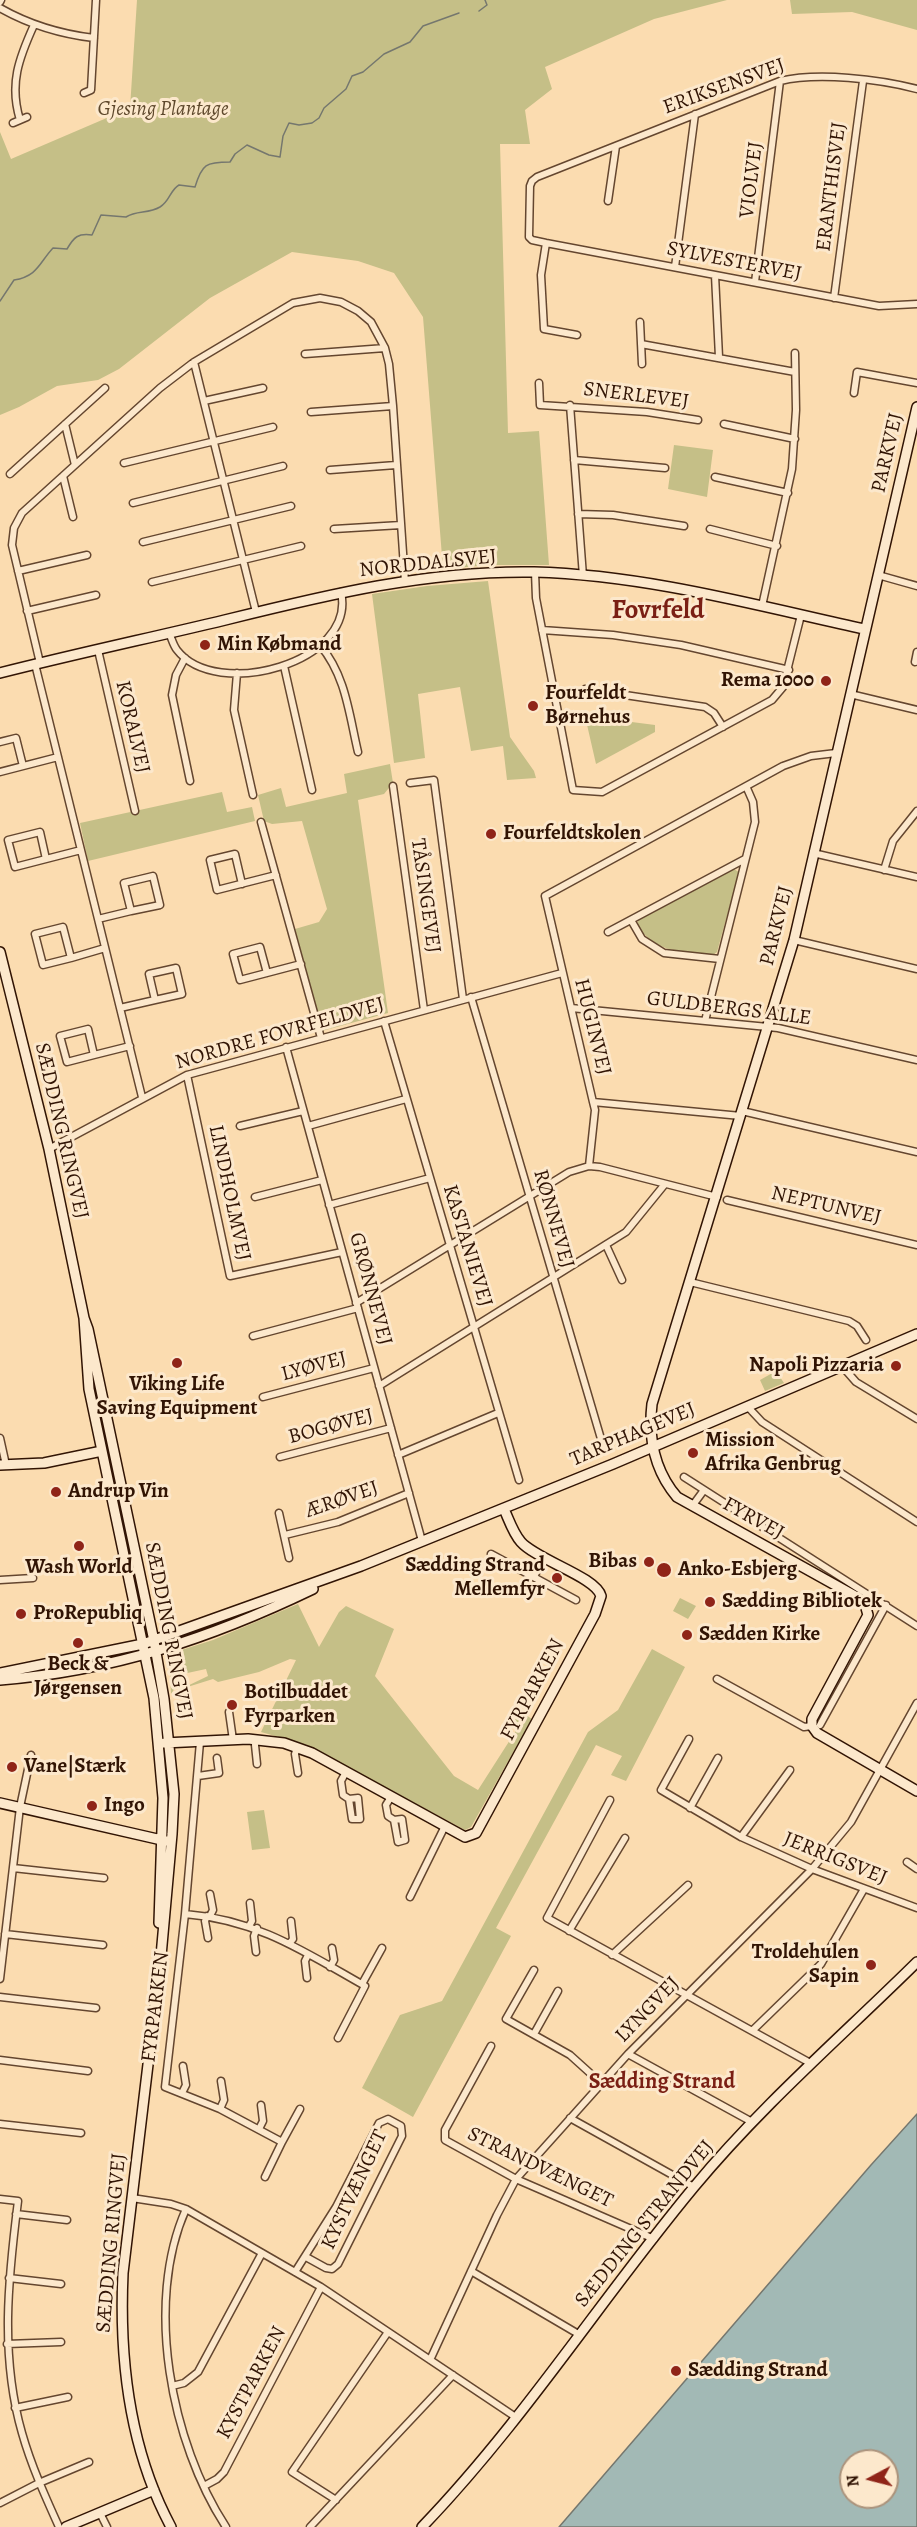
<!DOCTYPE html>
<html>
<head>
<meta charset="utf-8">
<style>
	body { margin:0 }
	#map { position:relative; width:917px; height:2527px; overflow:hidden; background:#fbdcb0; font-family:Alegreya,serif }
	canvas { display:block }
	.north { position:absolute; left:839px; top:2449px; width:60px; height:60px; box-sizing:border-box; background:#fce8cc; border:2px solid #ab937c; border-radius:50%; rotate:263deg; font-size:16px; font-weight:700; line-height:24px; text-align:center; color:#311404 }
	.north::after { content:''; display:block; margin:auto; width:21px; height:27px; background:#8f2418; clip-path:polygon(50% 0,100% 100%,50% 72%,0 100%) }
</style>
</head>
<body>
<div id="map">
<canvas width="917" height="2527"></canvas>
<div class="north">N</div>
</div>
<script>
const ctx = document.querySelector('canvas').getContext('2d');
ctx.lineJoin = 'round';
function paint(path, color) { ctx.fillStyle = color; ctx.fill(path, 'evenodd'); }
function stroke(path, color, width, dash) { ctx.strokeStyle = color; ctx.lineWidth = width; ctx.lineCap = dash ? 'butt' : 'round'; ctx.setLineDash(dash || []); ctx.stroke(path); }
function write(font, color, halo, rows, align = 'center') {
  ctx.font = font + ' Alegreya,serif'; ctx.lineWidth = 6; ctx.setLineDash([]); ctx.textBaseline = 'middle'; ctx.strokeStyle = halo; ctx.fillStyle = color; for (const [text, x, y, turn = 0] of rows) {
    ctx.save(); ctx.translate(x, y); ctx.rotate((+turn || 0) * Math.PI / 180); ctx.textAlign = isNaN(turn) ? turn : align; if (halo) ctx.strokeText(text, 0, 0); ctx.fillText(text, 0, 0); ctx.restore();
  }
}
const green = new Path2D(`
	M 137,0 L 727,0 L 654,19 L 545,67 L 552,89 L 525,110 L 530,144 L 500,144 L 508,433 L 539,431 L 549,565 L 490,565 L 443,569 L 423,317 L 394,273 L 358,261 L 292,252 L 210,298 L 119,369 L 98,380 L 57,386 L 19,407 L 0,415 L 0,132 L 11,159 L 130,108 Z
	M 790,0 L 917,0 L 917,30 L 852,12 L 792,14 Z
	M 674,445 L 713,450 L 707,497 L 668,489 Z
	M 488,581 L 510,737 L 534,771 L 536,778 L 507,780 L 503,746 L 471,751 L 460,687 L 418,694 L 425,758 L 394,763 L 372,594 L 427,586 Z
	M 585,716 L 655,725 L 655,732 L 596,764 Z
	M 390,764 L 393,783 L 384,794 L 358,800 L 388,1013 L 322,1031 L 295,929 L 319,922 L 327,909 L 302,821 L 272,824 L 264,821 L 258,795 L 281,788 L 286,807 L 347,793 L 344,774 Z
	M 222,792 L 227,812 L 252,807 L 255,821 L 88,861 L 80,823 Z
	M 732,868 L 739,872 L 717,952 L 713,955 C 684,952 653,953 637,924 L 639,919 Z
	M 776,1371 L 784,1383 L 765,1391 L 760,1380 Z
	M 680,1598 L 696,1606 L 688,1619 L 673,1611 Z
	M 298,1604 L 319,1647 L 339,1612 L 346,1606 L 394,1629 L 375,1676 L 454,1776 L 478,1790 L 517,1729 L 511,1721 L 524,1714 L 532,1719 L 471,1827 L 465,1830 L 307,1745 L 261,1732 L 296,1660 L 290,1659 L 259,1672 L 218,1682 L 213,1679 L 181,1689 L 208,1676 L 206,1669 L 178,1675 L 179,1682 L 171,1694 L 169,1659 L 172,1653 L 213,1640 Z
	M 652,1649 L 685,1667 L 626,1781 L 611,1775 L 622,1756 L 596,1745 L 496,1928 L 511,1936 L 413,2117 L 362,2088 L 400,2015 L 442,2001 L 588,1732 L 618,1710 Z
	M 264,1810 L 270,1848 L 252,1850 L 247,1812 Z`);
const water = new Path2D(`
	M 917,2114 L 917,2527 L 559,2527 L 871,2165 ZM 851,2461 L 887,2461 L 887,2497 L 851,2497 Z`);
const stream = new Path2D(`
	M 479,11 L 487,5 L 485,0
	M 0,301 L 14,280 C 38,276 39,263 53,248 L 67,249 C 74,237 78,233 92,235 L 101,215 L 126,217 C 137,210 148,214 160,207 C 170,201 170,190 179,185 L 195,187 C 202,164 206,162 230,162 L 235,154 L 247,145 L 269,155 L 280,157 L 283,136 L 289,123 L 299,125 L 312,123 L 319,118 L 324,108 L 346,89 L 352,76 L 363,72 L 384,54 L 410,42 L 423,26 L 459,13`);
const street = new Path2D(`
	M 0,2 L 1,0
	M 0,8 C 30,25 60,34 94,38
	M 917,89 C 879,79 818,72 780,81 L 537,177 L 532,181 L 530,186 L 529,237 L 532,240 L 546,243 L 879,306 L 917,304
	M 84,93 L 91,90 L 96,0
	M 20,120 C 9,84 19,58 34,25
	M 13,123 L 27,117
	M 608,201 L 616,146
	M 546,243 L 541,275 L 544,329 L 577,335
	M 675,267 L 695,114
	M 715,275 L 719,357
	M 755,282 L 780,81
	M 834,298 L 863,81
	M 640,322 L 642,364
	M 641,344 L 795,372
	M 305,354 L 385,348
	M 194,362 L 256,612
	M 539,383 L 540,405 L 647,412 L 698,420
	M 854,393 L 857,372 L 917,383
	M 204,401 L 263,388
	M 570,405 L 583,576
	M 311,412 L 393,406
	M 65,424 L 75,465
	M 724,424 L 795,439
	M 574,460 L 665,468
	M 124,463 L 273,427
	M 330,470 L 396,465
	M 10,474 L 105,388
	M 63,476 L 73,517
	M 715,477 L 788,493
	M 133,503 L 283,466
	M 578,514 L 613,515 L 684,526
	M 334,529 L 401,525
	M 710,529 L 777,546
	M 143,542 L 291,506
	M 18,571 L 87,555
	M 535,572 L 536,598 L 573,790 L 602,792 L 772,700 L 783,687 L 801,615
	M 878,575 L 917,586
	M 152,582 L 301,546
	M 762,606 L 792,469 L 796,410 L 795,353
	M 27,611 L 96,595
	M 542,630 L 613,635 L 681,645 L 789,670
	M 169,633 C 172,639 173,645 177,650 C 216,701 357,663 341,592
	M 320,645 C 346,676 349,714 358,752
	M 98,650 L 135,811
	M 185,658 L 176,675 L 172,695 L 190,781
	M 915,662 L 917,652
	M 40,663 L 12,545 L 14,528 L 22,513 L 160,388 L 194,362 L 293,303 L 320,298 L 341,302 L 358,311 L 371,322 L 385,348 L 389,364 L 393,406 L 405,582
	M 35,664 L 142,1097
	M 284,666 L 312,790
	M 237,673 L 234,710 L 253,795
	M 585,689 L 705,707 L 714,713 L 723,727
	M 850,694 L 917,710
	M 0,742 L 16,738 L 23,766
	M 0,772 L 58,757
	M 410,783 L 434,780 L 463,999
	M 393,786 L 424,1010
	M 261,822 L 321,1038
	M 813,853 L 917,877
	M 46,859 L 15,867 L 8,840 L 40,832 L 46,859 L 81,850
	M 884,870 L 893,841 L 917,811
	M 242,884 L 235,854 L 210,860 L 217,890 L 276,875
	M 98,919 L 131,911 L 124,883 L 153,876 L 160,905 L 131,911
	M 631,920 L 642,939 L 664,953 L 720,959
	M 608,932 L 745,859
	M 794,940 L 917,969
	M 71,958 L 43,965 L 35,934 L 63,927 L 71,958 L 105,948
	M 267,973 L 260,947 L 233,954 L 240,980 L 301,964
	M 471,997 L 604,1449
	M 120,1008 L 155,1000 L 149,974 L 176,968 L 182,994 L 155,1000
	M 571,1008 L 778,1028 L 917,1060
	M 384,1021 L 519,1480
	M 705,1021 L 755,822 L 753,802 L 746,786
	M 286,1047 L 422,1541
	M 94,1055 L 67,1062 L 60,1036 L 88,1029 L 94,1055 L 130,1046
	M 187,1075 L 230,1276 L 342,1252
	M 593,1102 L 741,1116
	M 742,1111 L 917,1152
	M 240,1126 L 303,1111
	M 308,1126 L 406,1099
	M 49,1149 L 187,1075 L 562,973
	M 589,1166 L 595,1110 L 593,1102 L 545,896 L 783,766 L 811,756 L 836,753
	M 255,1197 L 322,1180
	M 727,1200 L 917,1245
	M 329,1205 L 430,1178
	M 606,1245 L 622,1280
	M 690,1282 L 849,1321 L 857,1326 L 866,1340
	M 356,1303 L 569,1172 L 589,1166 L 600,1167 L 717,1197
	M 253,1336 L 358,1308
	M 842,1366 L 856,1382 L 917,1419
	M 379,1386 L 626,1232 L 665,1184
	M 263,1397 L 374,1368
	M 747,1406 L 762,1422 L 917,1522
	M 0,1438 L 6,1465
	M 398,1455 L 498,1413
	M 280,1457 L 391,1428
	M 684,1477 L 917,1626
	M 693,1505 L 704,1490
	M 279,1513 L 289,1558
	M 285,1535 L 338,1522 L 409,1493
	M 491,1554 L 576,1600
	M 534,1577 L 543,1558
	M 0,1580 L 33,1578
	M 717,1679 L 804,1727 L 812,1726
	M 229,1712 L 233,1740
	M 820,1725 L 886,1605
	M 256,1739 L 255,1745 L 257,1764
	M 689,1739 L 661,1790 L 741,1837 L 812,1869 L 917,1908
	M 200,1742 L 185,1914 C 258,1920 303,1951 365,1986 L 338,2038
	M 297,1747 L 295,1754 L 298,1773
	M 346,1772 L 341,1781 L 343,1795 L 349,1799 L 352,1819 L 360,1819 L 358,1798 L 349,1799
	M 198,1776 L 219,1773 L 217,1758
	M 391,1797 L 386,1805 L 388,1816 L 394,1820 L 398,1842 L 405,1840 L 402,1819 L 394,1820
	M 610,1800 L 547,1918 L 812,2064
	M 690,1808 L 718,1758
	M 741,1837 L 790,1770
	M 907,1862 L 917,1869
	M 13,1868 L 104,1878
	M 410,1897 L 445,1826
	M 185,1914 L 165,2087 L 220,2109 L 282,2142 L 265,2177
	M 207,1916 L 205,1921 L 208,1938
	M 210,1916 L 213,1910 L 210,1894
	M 249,1926 L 252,1921 L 250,1903
	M 569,1931 L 625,1838
	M 5,1934 L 103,1945
	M 289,1944 L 293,1939 L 291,1921
	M 256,1952 L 254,1936 L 257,1928
	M 612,1955 L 688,1885
	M 330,1967 L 334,1960 L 332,1948
	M 534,1970 L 506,2019 L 570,2055 L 601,2083
	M 307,1978 L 305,1961 L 308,1955
	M 0,1979 L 20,1807 L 31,1755
	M 362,1984 L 382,1948
	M 0,1997 L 96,2008
	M 753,2030 L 821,1964 L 864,1889
	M 534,2034 L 558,1991
	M 491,2046 L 445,2130 L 445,2140 L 516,2179 L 654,2239
	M 628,2054 L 752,2122
	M 0,2060 L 88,2071
	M 182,2093 L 186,2085 L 183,2066
	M 220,2109 L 224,2100 L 221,2081
	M 570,2118 L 694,2187
	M 0,2124 L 81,2133
	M 259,2129 L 263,2121 L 261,2105
	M 282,2142 L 300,2109
	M 132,2198 L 171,2204 L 186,2209 L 321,2287 L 517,2418
	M 0,2199 L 18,2201 C 8,2280 0,2356 22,2433 C 31,2465 45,2496 59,2527
	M 186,2209 C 144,2303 171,2443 226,2527
	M 16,2214 L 67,2220
	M 471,2271 L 580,2335
	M 295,2272 L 336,2207 L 379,2123 L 388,2119 L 401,2126 L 402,2136 L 338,2264 L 332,2269 L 326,2268 L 306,2257
	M 9,2278 L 61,2284
	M 7,2344 L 61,2342
	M 430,2360 L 497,2215 L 516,2179 L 628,2054 L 812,1869 L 851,1822 L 917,1703
	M 172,2386 L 184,2383 L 198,2372 L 262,2253
	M 15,2408 L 68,2397
	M 204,2486 L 217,2479 L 224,2472 L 321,2287
	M 336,2500 L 292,2472 L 388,2332
	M 0,2503 L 39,2483 L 89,2462
	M 100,2513 L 107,2527
	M 310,2527 L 453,2375`);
const secondary = new Path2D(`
	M 917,407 L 794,940 L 652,1404 C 648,1439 654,1470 677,1497 L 864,1601 L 868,1615 L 812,1719 L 812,1726 L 817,1733 L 917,1791
	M 0,673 C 75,654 150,638 225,620 C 326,595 429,570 534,572 C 646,575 755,605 864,629
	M 0,952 L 49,1149 L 84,1318 L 89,1389 L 154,1698 L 163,1798 L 159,1923
	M 84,1318 L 88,1329 L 154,1641 L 164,1699 L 174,1794 L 172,1834 L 161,1956 L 123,2273 C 119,2361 129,2449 171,2527
	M 0,1465 L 44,1463 L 102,1451
	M 0,1673 L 143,1644 L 361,1566 L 613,1464 L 917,1334
	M 0,1680 C 113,1671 211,1638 313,1589
	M 164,1743 L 248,1739 L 284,1743 L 312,1753 L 465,1837 L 476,1833 L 595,1614 L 601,1596 C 596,1577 537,1560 521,1542 C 513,1533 509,1520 504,1509
	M 0,1803 L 166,1841
	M 66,2527 L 154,2490
	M 422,2527 C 523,2422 601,2299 694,2187 C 761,2106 842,2036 917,1962`);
const markers = [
	[205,645,6,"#8f2418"],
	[826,681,6,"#8f2418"],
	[533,706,6,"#8f2418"],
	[491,834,6,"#8f2418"],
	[177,1363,6,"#8f2418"],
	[896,1366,6,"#8f2418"],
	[693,1453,6,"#8f2418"],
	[56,1492,6,"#8f2418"],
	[79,1546,6,"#8f2418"],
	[649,1562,6,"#8f2418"],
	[664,1570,8,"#8f2418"],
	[557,1578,6,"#8f2418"],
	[710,1602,6,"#8f2418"],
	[21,1614,6,"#8f2418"],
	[687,1635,6,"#8f2418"],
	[78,1643,6,"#8f2418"],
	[232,1705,6,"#8f2418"],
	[12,1767,6,"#8f2418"],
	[92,1806,6,"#8f2418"],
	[871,1965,6,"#8f2418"],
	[676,2371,6,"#8f2418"]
];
const streetNames = [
	["ERIKSENSVEJ",724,87,-20],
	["VIOLVEJ",752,180,-83],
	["ERANTHISVEJ",832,187,-83],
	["SYLVESTERVEJ",734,262,11],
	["SNERLEVEJ",636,396,7],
	["PARKVEJ",888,453,-77],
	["NORDDALSVEJ",428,564,-6],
	["KORALVEJ",132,727,77],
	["TÅSINGEVEJ",425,896,82],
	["PARKVEJ",777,926,-76],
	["GULDBERGS ALLE",729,1009,7],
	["HUGINVEJ",592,1027,76],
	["NORDRE FOVRFELDVEJ",280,1034,-16],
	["SÆDDING RINGVEJ",61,1131,77],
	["LINDHOLMVEJ",229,1193,78],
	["NEPTUNVEJ",826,1206,13],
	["RØNNEVEJ",553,1219,74],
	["KASTANIEVEJ",467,1246,73],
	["GRØNNEVEJ",370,1289,75],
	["LYØVEJ",314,1367,-15],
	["BOGØVEJ",331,1427,-15],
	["TARPHAGEVEJ",633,1435,-23],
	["ÆRØVEJ",342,1500,-19],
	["FYRVEJ",753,1519,29],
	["SÆDDING RINGVEJ",168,1631,79],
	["FYRPARKEN",533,1690,-62],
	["JERRIGSVEJ",835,1859,22],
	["FYRPARKEN",156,2007,-83],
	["LYNGVEJ",648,2010,-46],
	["STRANDVÆNGET",540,2168,26],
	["KYSTVÆNGET",355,2190,-65],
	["SÆDDING STRANDVEJ",645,2224,-51],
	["SÆDDING RINGVEJ",112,2243,-85],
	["KYSTPARKEN",252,2383,-62]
];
const parkNames = [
	["Gjesing Plantage",163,110]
];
const poiNames = [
	["Min Købmand",217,645],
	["Rema 1000",814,681,"right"],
	["Fourfeldt",545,694],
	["Børnehus",545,718],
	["Fourfeldtskolen",503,834],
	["Napoli Pizzaria",884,1366,"right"],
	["Viking Life",177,1385,"center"],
	["Saving Equipment",177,1409,"center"],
	["Mission",705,1441],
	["Afrika Genbrug",705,1465],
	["Andrup Vin",68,1492],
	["Bibas",637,1562,"right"],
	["Sædding Strand",545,1566,"right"],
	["Mellemfyr",545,1590,"right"],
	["Wash World",79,1568,"center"],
	["Anko-Esbjerg",678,1570],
	["Sædding Bibliotek",722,1602],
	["ProRepubliq",33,1614],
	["Sædden Kirke",699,1635],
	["Beck &",78,1665,"center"],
	["Jørgensen",78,1689,"center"],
	["Botilbuddet",244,1693],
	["Fyrparken",244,1717],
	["Vane|Stærk",24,1767],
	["Ingo",104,1806],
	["Troldehulen",859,1953,"right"],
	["Sapin",859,1977,"right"],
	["Sædding Strand",688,2371]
];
const neighbourhoodNames = [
	["Sædding Strand",662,2083]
];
const districtNames = [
	["Fovrfeld",658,611]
];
paint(green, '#c5bf87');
paint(water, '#a2b9b5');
stroke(water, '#75776e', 1.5);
stroke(stream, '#75776e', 1.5);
stroke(street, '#64462f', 9);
stroke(secondary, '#311404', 12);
stroke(street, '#fce8cc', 6);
stroke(secondary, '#fce8cc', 9);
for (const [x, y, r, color] of markers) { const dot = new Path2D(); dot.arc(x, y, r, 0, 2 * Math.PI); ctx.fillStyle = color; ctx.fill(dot); stroke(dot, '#fce8cc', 2); }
write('21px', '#311404', '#fce8cc', streetNames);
write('italic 21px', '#5d472b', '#fce8cc', parkNames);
write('bold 21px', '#311404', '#fce8cc', poiNames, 'left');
write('bold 22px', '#7a1f14', '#fce8cc', neighbourhoodNames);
write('bold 27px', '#7a1f14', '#fce8cc', districtNames);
</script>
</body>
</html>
